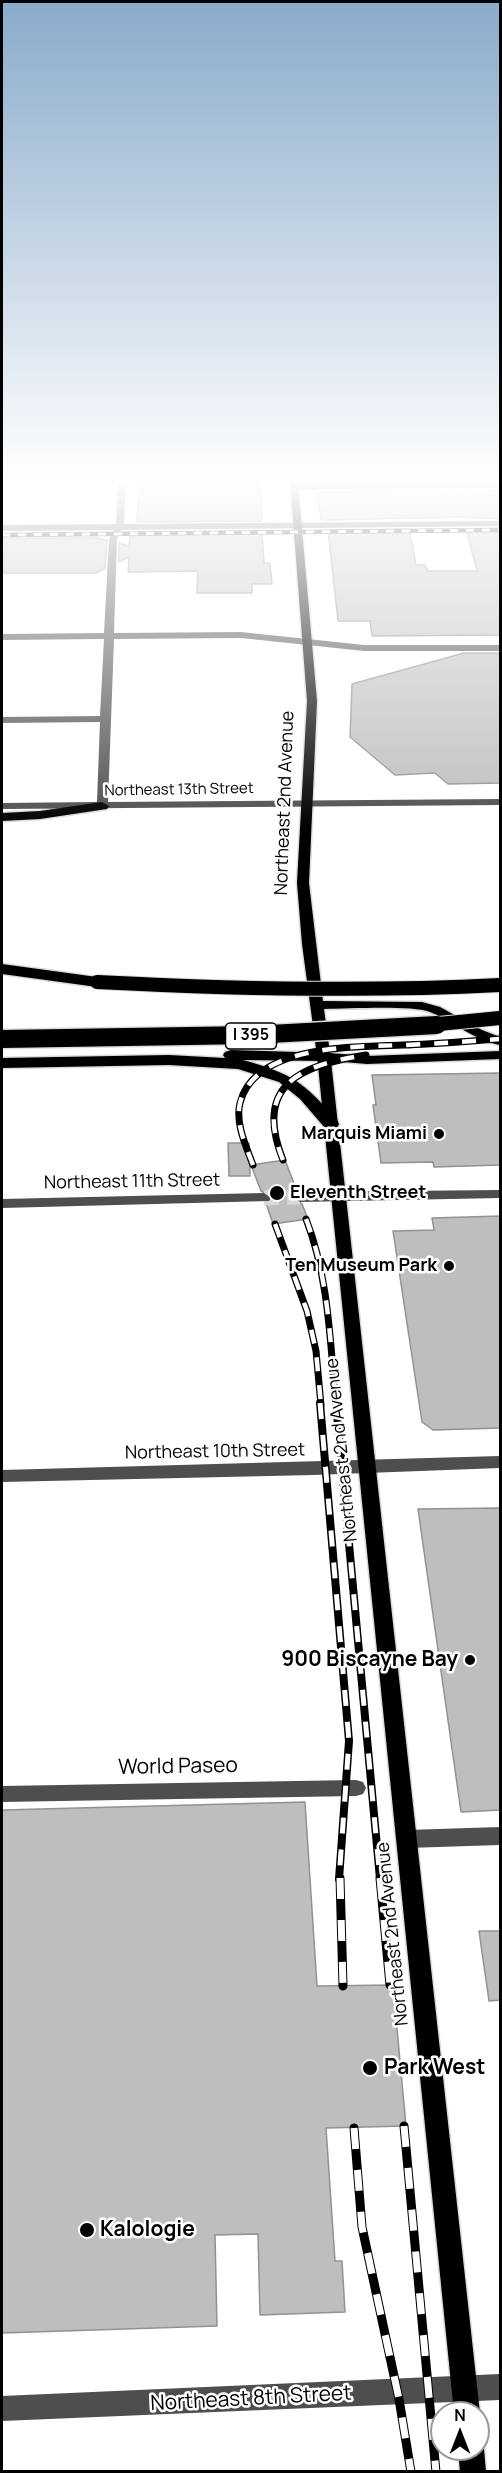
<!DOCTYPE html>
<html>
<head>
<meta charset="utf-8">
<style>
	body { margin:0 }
	#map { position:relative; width:502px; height:2473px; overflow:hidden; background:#fff; font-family:Manrope,sans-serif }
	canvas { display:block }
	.frame { position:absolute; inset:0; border:3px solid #000; pointer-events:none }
	.north { position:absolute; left:430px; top:2401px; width:60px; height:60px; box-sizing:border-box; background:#fff; border:2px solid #999; border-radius:50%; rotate:0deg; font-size:16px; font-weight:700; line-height:24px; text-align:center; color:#000 }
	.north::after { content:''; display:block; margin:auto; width:21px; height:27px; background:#000; clip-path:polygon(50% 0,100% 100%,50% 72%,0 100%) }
</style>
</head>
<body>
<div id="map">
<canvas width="502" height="2473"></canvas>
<div class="frame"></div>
<div class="north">N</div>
</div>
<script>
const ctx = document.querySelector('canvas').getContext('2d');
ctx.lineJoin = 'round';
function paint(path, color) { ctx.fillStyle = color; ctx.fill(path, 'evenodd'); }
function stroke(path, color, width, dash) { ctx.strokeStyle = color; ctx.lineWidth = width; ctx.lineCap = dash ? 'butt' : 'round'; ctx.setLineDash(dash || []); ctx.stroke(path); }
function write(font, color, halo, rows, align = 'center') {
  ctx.font = font + ' Manrope,sans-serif'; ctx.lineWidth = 5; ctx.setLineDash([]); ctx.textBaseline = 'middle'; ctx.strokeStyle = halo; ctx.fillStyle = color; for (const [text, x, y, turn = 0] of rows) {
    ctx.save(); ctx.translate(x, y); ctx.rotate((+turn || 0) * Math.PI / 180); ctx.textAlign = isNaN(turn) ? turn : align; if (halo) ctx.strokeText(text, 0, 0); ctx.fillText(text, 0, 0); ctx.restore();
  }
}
const building = new Path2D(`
	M 139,482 L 260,482 L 262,518 L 261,521 L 137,522 Z
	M 500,490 L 501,519 L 463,517 L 327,520 L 321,519 L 317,492 Z
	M 501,528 L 501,635 L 372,636 L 370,621 L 338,621 L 328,530 L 409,529 L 416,565 L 425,565 L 428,571 L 477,571 L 466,529 Z
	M 262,531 L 264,563 L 270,563 L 272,584 L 252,584 L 252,593 L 197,593 L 198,571 L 128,572 L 129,557 L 119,562 L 119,543 L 129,546 L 130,537 L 136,537 L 136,532 Z
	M 2,538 L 97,538 L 107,540 L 105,568 L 96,573 L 2,573 Z
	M 464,653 L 501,653 L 501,783 L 448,784 L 435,773 L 395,775 L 350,737 L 352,684 Z
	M 501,1073 L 501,1165 L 434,1167 L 433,1162 L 381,1163 L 373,1105 L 376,1105 L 372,1075 Z
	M 228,1143 L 249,1143 L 250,1176 L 229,1176 Z
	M 285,1160 L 297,1191 L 291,1197 L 302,1204 L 308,1219 L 273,1224 L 266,1203 L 271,1202 L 273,1198 L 261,1191 L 251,1165 Z
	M 501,1216 L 501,1428 L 433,1430 L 422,1422 L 393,1231 L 434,1230 L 432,1218 Z
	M 501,1508 L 501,1810 L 461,1812 L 418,1509 Z
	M 305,1802 L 317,1986 L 393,1985 L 406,2126 L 326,2128 L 335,2261 L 342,2261 L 345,2312 L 260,2315 L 258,2234 L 215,2235 L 217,2326 L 2,2333 L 2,1810 Z
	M 479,1931 L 501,1931 L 501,2000 L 489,2001 Z`);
const minorTunnel = new Path2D(`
	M 264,1198 L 300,1197`);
const minor = new Path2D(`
	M 118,482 L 126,482 L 124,524 L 500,521 L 500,526 L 122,530 L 117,539 L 114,633 L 241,632 L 364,645 L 500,645 L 500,651 L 364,651 L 241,638 L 114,639 L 108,802 L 500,799 L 500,805 L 2,809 L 2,803 L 97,802 L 100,722 L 2,723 L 2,717 L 100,716 L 104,639 L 2,640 L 2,634 L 104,633 L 109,539 L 114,530 L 2,531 L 2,525 L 116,524 Z
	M 500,482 L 500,488 L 294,490 L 290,487 L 294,484 Z
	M 500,1190 L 500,1198 L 300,1202 L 293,1197 L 300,1192 Z
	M 264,1193 L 271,1198 L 269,1201 L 2,1208 L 2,1199 Z
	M 500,1456 L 500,1468 L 314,1475 L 2,1482 L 2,1470 Z
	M 356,1780 L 363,1782 L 366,1788 L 363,1794 L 356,1796 L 2,1802 L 2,1786 Z
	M 500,1827 L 500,1845 L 407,1848 L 400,1845 L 397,1839 L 400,1833 L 407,1830 Z
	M 500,2374 L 500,2400 L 2,2421 L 2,2396 Z`);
const major = new Path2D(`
	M 290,482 L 298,482 L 317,701 L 309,883 L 323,1001 L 422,1002 L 440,1007 L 482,1030 L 500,1037 L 500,1045 C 474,1040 454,1022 430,1012 C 411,1005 347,1009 324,1009 L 330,1053 L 367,1056 L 500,1051 L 500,1059 L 367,1064 L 331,1061 L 480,2413 L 478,2417 L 478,2413 L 454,2413 L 317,1056 L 302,944 L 297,883 L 307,701 Z
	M 478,2439 L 484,2449 L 486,2472 L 460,2472 L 458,2449 L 478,2449 Z`);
const highway = new Path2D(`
	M 102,802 L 109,806 L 107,809 L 40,819 L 2,821 L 2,813 L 40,811 Z
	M 2,964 L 97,977 L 105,982 L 97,987 L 2,974 Z
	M 231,1050 L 330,1053 L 332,1056 L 330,1059 L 324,1061 L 243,1060 C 293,1074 303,1082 337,1120 L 339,1124 L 337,1128 L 325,1128 L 300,1099 L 279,1082 L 238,1069 L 169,1065 L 2,1068 L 2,1058 L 169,1055 L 225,1058 L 223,1055 L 225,1052 Z`);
const railFar3 = new Path2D(`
	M 2,535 L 500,530`);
const railFar2 = new Path2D(`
	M 283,1160 C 253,1085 300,1065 366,1055
	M 253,1165 C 246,1146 235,1123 240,1103 C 255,1044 356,1047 403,1045 C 436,1044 468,1041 500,1039
	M 306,1219 C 329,1278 330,1342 336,1405
	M 275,1224 L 307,1311 L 316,1351 L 321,1405`);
const railFar1 = new Path2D(`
	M 320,1403 L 349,1741 L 339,1879
	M 336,1403 L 380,1879`);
const rail = new Path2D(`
	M 340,1878 L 343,1986
	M 380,1878 L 390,1985
	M 404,2126 L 436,2472
	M 354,2128 L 362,2227 L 399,2399 L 411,2472`);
const highwayBridgeFar1 = new Path2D(`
	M 97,982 C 231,989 365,992 500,985
	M 418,1026 L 500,1018`);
const highwayBridge = new Path2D(`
	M 2,1039 L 251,1035 L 437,1025`);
const markers = [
	[439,1134,6,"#000"],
	[277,1193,8,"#000"],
	[449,1266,6,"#000"],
	[470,1660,6,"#000"],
	[370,2068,8,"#000"],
	[87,2230,8,"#000"]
];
const farStreetnames = [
	["Northeast 13th Street",179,790,-1]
];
const shields = [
	[251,1036,51]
];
const shieldNames = [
	["I 395",251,1036]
];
const streetNames = [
	["Northeast 2nd Avenue",285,803,-88],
	["Northeast 11th Street",132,1182,-1],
	["Northeast 2nd Avenue",342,1450,-96],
	["Northeast 10th Street",215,1452,-1],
	["Northeast 2nd Avenue",393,1934,-96]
];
const poiNames = [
	["Marquis Miami",427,1134],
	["Eleventh Street",290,1193,"left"],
	["Ten Museum Park",437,1266]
];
const nearPoinames = [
	["900 Biscayne Bay",458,1660,"right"],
	["Park West",384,2068],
	["Kalologie",100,2230]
];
const nearStreetnames = [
	["World Paseo",178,1767,-1],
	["Northeast 8th Street",251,2399,-3]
];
paint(building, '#bebebe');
stroke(building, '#929292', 1.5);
stroke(minorTunnel, '#d9d9d9', 15, [15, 8]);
stroke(major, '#dbdbdb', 3);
stroke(highway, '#dbdbdb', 3);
paint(minor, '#4e4e4e');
paint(major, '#000');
paint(highway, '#000');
stroke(railFar3, '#000', 4.5);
stroke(railFar2, '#000', 7);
stroke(railFar1, '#000', 8);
stroke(rail, '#000', 9);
stroke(railFar3, '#fff', 3, [8]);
stroke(railFar2, '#fff', 4.5, [14]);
stroke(railFar1, '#fff', 5, [16]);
stroke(rail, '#fff', 7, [21]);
stroke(highwayBridgeFar1, '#dbdbdb', 16, []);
stroke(highwayBridge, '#dbdbdb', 21, []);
stroke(highwayBridgeFar1, '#000', 14);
stroke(highwayBridge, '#000', 18);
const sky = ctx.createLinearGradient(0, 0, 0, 828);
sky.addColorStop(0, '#89aaca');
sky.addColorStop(0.58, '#fff');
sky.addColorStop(1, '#ffffff00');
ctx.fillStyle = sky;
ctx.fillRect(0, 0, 502, 828);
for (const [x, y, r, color] of markers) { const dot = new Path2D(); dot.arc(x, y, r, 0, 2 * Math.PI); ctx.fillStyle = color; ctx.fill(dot); stroke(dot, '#fff', 2); }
write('15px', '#000', '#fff', farStreetnames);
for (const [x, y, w] of shields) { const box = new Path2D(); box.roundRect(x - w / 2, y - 13, w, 26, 4.5); ctx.fillStyle = '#fff'; ctx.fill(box); stroke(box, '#000', 1.5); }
write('bold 16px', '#000', null, shieldNames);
write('18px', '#000', '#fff', streetNames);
write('bold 18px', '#000', '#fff', poiNames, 'right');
write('bold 21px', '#000', '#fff', nearPoinames, 'left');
write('21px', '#000', '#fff', nearStreetnames);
</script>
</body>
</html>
